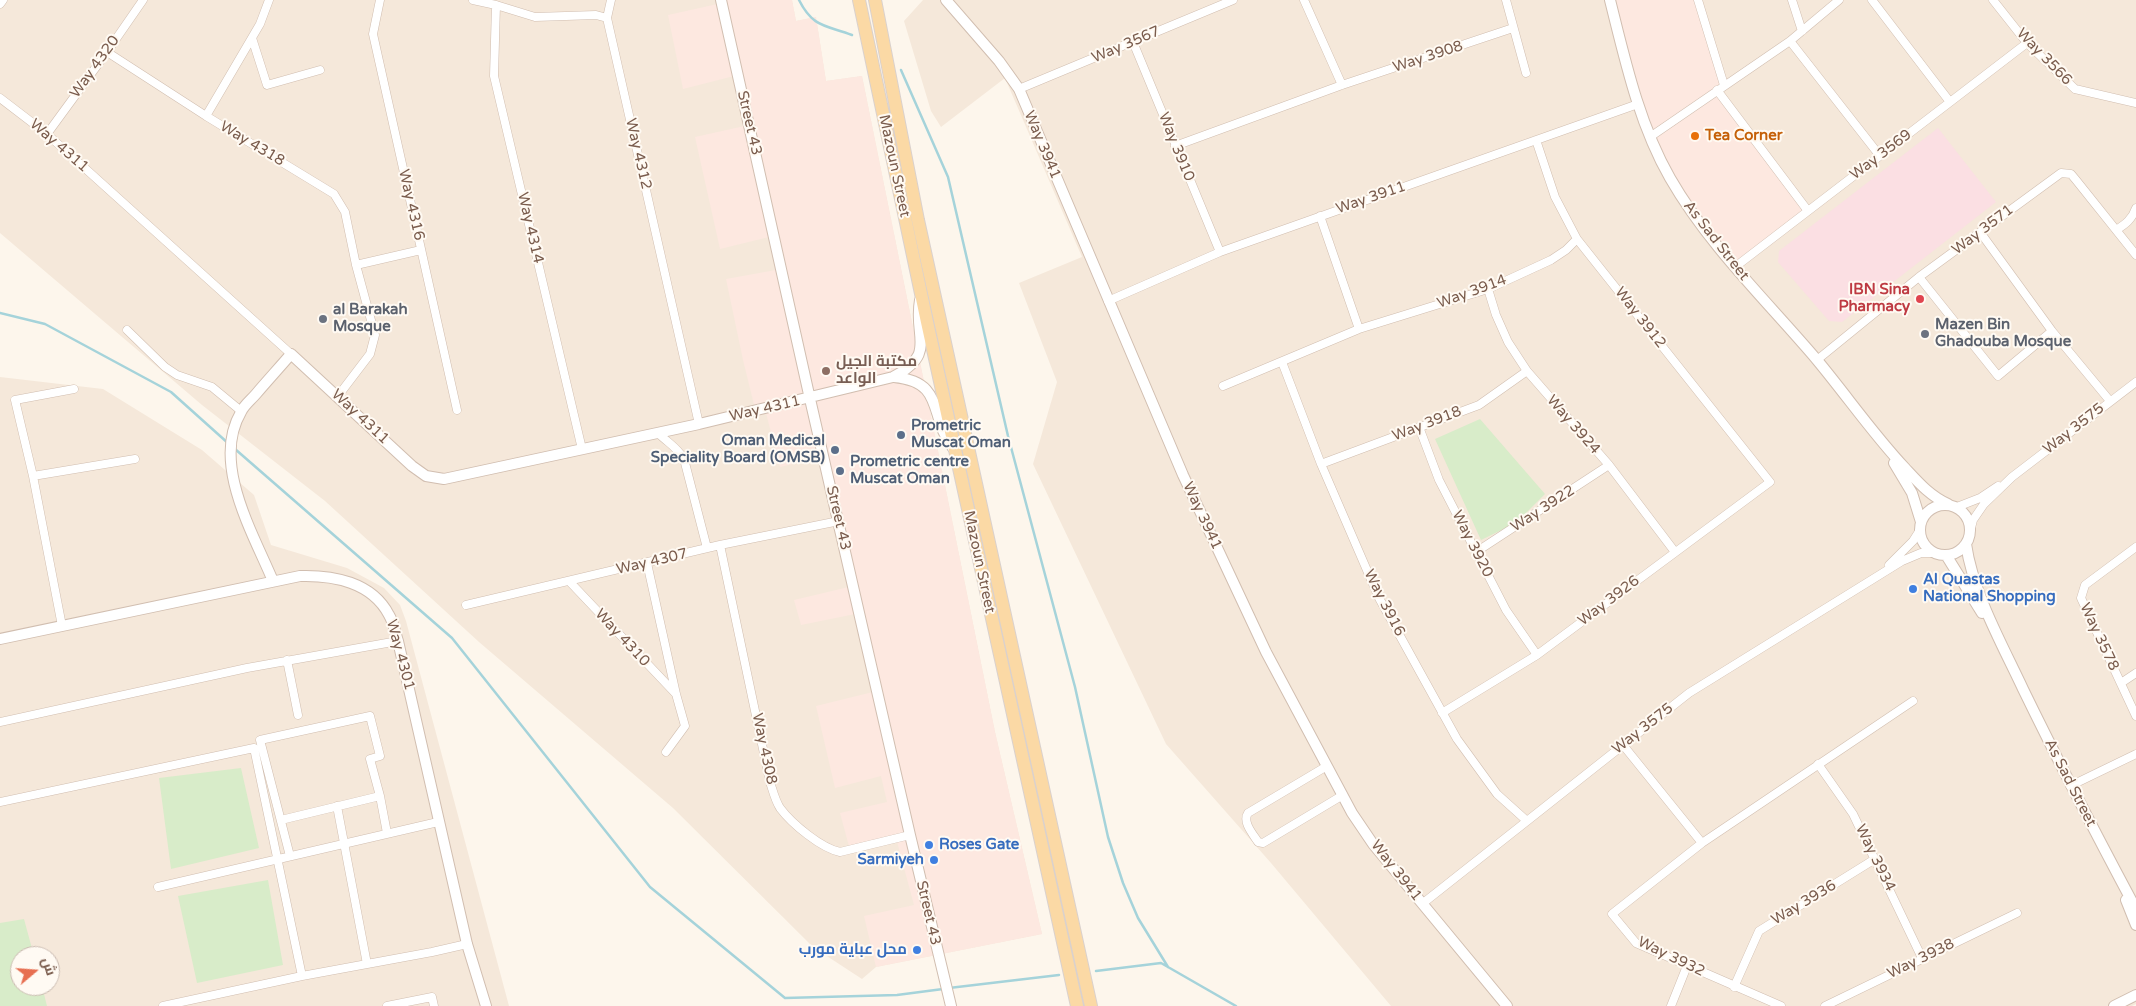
<!DOCTYPE html>
<html>
<head>
<meta charset="utf-8">
<style>
	body { margin:0 }
	#map { position:relative; width:2136px; height:1006px; overflow:hidden; background:#fdf6ec; font-family:"Varela Round",Cairo,sans-serif }
	canvas { display:block }
	.north { position:absolute; left:10px; top:946px; width:50px; height:50px; box-sizing:border-box; background:#fffaf3; border:1px solid #cabbb1; border-radius:50%; rotate:72deg; font-size:14px; font-weight:700; line-height:20px; text-align:center; color:#7a5c4d }
	.north::after { content:''; display:block; margin:auto; width:18px; height:22px; background:#e76f51; clip-path:polygon(50% 0,100% 100%,50% 72%,0 100%) }
</style>
</head>
<body>
<div id="map">
<canvas width="2136" height="1006"></canvas>
<div class="north">ش</div>
</div>
<script>
const ctx = document.querySelector('canvas').getContext('2d');
ctx.lineJoin = 'round';
function paint(path, color) { ctx.fillStyle = color; ctx.fill(path, 'evenodd'); }
function stroke(path, color, width, dash) { ctx.strokeStyle = color; ctx.lineWidth = width; ctx.lineCap = dash ? 'butt' : 'round'; ctx.setLineDash(dash || []); ctx.stroke(path); }
function write(font, color, halo, rows, align = 'center') {
  ctx.font = font + ' "Varela Round",Cairo,sans-serif'; ctx.lineWidth = 4; ctx.setLineDash([]); ctx.textBaseline = 'middle'; ctx.strokeStyle = halo; ctx.fillStyle = color; for (const [text, x, y, turn = 0] of rows) {
    ctx.save(); ctx.translate(x, y); ctx.rotate((+turn || 0) * Math.PI / 180); ctx.textAlign = isNaN(turn) ? turn : align; if (halo) ctx.strokeText(text, 0, 0); ctx.fillText(text, 0, 0); ctx.restore();
  }
}
const residential = new Path2D(`
	M 0,0 L 792,0 L 796,21 L 816,17 L 826,81 L 862,76 L 995,732 L 1042,934 L 876,967 L 862,979 L 813,947 L 673,808 L 479,642 L 325,501 L 202,405 L 0,233 Z
	M 923,0 L 2136,0 L 2136,1004 L 2132,1006 L 1391,1006 L 1271,863 L 1166,744 L 1033,464 L 1057,382 L 1019,283 L 1082,257 L 1005,78 L 941,127 L 931,111 L 904,21 Z
	M 0,377 L 103,389 L 202,450 L 254,495 L 271,545 L 347,568 L 384,588 L 400,605 L 406,621 L 509,1006 L 0,1006 ZM 20,956 L 50,956 L 50,986 L 20,986 Z`);
const commercial = new Path2D(`
	M 721,0 L 792,0 L 796,21 L 816,17 L 826,81 L 862,76 L 995,732 L 1042,934 L 876,967 L 864,916 L 914,905 L 896,838 L 850,850 L 840,813 L 887,802 L 881,776 L 835,788 L 816,706 L 877,691 L 860,613 L 801,625 L 794,600 L 853,586 L 823,457 L 780,467 L 766,413 L 757,417 L 743,360 L 726,279 L 781,269 L 773,236 L 720,249 L 695,137 L 749,125 L 738,75 L 683,89 L 668,15 L 722,3 Z
	M 1610,0 L 1698,0 L 1724,85 L 1718,90 L 1808,211 L 1735,267 L 1695,215 L 1652,143 Z`);
const medical = new Path2D(`
	M 1938,128 L 1996,202 L 1842,322 L 1829,321 L 1778,262 L 1779,251 Z`);
const green = new Path2D(`
	M 1480,419 L 1545,494 L 1516,523 L 1481,540 L 1435,439 Z
	M 241,768 L 259,848 L 171,869 L 159,778 Z
	M 268,880 L 283,965 L 197,983 L 178,896 Z
	M 24,919 L 34,956 L 20,956 L 20,986 L 42,986 L 47,1006 L 0,1006 L 0,923 Z`);
const stream = new Path2D(`
	M 799,0 C 813,28 826,25 852,35
	M 901,70 L 948,177 L 1008,436 L 1075,687 L 1108,837 L 1123,883 L 1138,918 L 1168,967
	M 0,313 L 45,324 L 171,392 L 229,444
	M 235,449 L 452,638 L 650,887 L 785,998 L 897,995 L 943,989
	M 1096,971 L 1161,963 L 1236,1006
	M 949,988 L 1059,975`);
const minor = new Path2D(`
	M 380,0 L 373,34 L 457,410
	M 473,0 L 496,5 L 535,17 L 596,15 L 607,18
	M 611,0 L 607,18 L 699,424
	M 1304,0 L 1342,85
	M 1506,0 L 1526,73
	M 1698,0 L 1724,85
	M 1792,0 L 1802,31
	M 1872,0 L 1950,102
	M 1993,0 L 2027,43 L 2075,89 L 2136,103
	M 0,4 L 3,0
	M 496,5 L 494,76 L 582,449
	M 252,38 L 267,85 L 320,70
	M 1790,41 L 1880,156
	M 1133,42 L 1220,252
	M 107,52 L 206,116 L 334,194 L 345,212 L 356,265 L 375,335 L 370,354 L 338,396
	M 1019,89 L 1233,0
	M 1717,90 L 1808,211
	M 0,98 L 47,134 L 291,354
	M 206,116 L 260,24 L 269,0
	M 47,134 L 107,52 L 143,0
	M 1650,137 L 1790,41 L 1839,0
	M 1175,146 L 1342,85 L 1513,28
	M 1320,216 L 1359,329
	M 2116,230 C 2126,224 2132,219 2136,208
	M 1980,232 L 2052,331 L 2110,401
	M 356,265 L 421,250
	M 1735,267 L 2027,43
	M 1919,277 L 1998,376 L 2052,331
	M 1488,289 L 1496,315 L 1508,342 L 1527,371 L 1609,465 L 1675,552
	M 1108,301 L 1220,252 L 1638,104
	M 127,330 L 165,367 L 177,375 L 212,387 L 241,411
	M 1817,360 L 1919,277 L 2061,173 L 2071,174 L 2076,180 L 2136,255
	M 1282,362 L 1321,464 L 1379,598 L 1457,739 L 1497,794 L 1527,821
	M 1223,386 L 1359,329 L 1488,289 L 1551,260 L 1566,250 L 1577,239
	M 1419,427 L 1439,480 L 1506,610 L 1537,655
	M 658,433 C 668,443 677,447 684,459 L 707,548
	M 1321,464 L 1479,405 L 1527,371
	M 33,476 L 135,459
	M 1957,507 L 1980,498 L 1998,486
	M 1970,532 L 1973,520 L 1984,504 L 2012,477 L 2136,382
	M 720,545 L 770,782 C 773,791 775,800 780,808 C 792,824 821,848 840,852 L 910,835
	M 2136,547 L 2085,585 L 2081,598 L 2136,716
	M 1476,552 L 1609,465
	M 647,563 L 676,694 L 685,726 L 666,752
	M 1889,565 L 1913,541 L 1920,530
	M 569,581 L 676,694
	M 466,605 L 720,545 L 839,521
	M 62,626 L 33,476 L 15,400 L 74,389
	M 287,660 L 298,715
	M 2121,683 L 2136,673
	M 1442,713 L 1537,655 L 1770,482 L 1577,239 L 1555,197 L 1536,140
	M 0,722 L 247,668 L 398,641
	M 1623,745 L 1702,843
	M 1818,764 L 1853,814 L 1922,958
	M 1327,766 L 1248,813 C 1242,822 1253,834 1258,842 L 1263,843 L 1343,795
	M 2070,786 L 2136,754
	M 0,802 L 254,748 L 302,976
	M 337,806 L 367,964
	M 281,820 L 380,796 L 387,833
	M 290,856 L 260,740 L 370,716 L 380,756 L 370,759 L 380,796
	M 158,887 L 438,822
	M 1422,904 L 1689,693 L 1902,561 L 1921,553 L 1935,553
	M 1734,987 L 1759,931 L 1875,859
	M 163,1006 L 302,976 L 432,952 L 467,944
	M 387,1006 L 432,997 L 434,1006
	M 1671,1006 L 1687,966
	M 1781,1006 L 1636,943 L 1612,914 L 1702,843 L 1913,701
	M 1825,1006 L 2017,913`);
const tertiary = new Path2D(`
	M 721,0 L 810,399 L 910,835 L 951,1006
	M 946,0 L 999,61 L 1019,89 L 1183,475 L 1266,652 L 1352,813 L 1373,844 L 1507,1006
	M 1610,0 C 1625,60 1639,124 1670,178 C 1709,246 1767,301 1817,360 C 1847,396 1873,434 1905,468 C 1918,482 1930,496 1948,504
	M 894,377 C 946,382 928,416 953,448
	M 1894,463 L 1912,493 L 1921,522
	M1920 530a25 25 0 1 1 50 0a25 25 0 1 1-50 0Z
	M 1966,544 C 1973,593 2002,644 2023,689 C 2059,763 2097,836 2136,909
	M 1946,555 L 1982,613
	M 273,581 C 253,533 211,463 241,412 C 244,405 251,400 256,394 C 267,381 279,368 291,354 L 412,466 L 426,476 L 444,479 L 699,424 L 893,377 C 938,353 913,338 920,300
	M 0,639 L 300,576 C 333,575 372,582 389,615 C 394,623 395,633 398,641 L 467,944 L 486,1006
	M 2126,900 L 2136,925
	M 2114,1006 L 2136,995`);
const primary = new Path2D(`
	M 859,0 L 927,322 L 1077,1006
	M 875,0 L 918,220 L 1091,1006`);
const markers = [
	[1695,136,5,"#e8710a"],
	[1920,299,5,"#e0444e"],
	[323,319,5,"#6b7280"],
	[1925,334,5,"#6b7280"],
	[826,371,5,"#8d6e63"],
	[901,435,5,"#5c6f8a"],
	[835,450,5,"#5c6f8a"],
	[840,471,5,"#5c6f8a"],
	[1913,589,5,"#3f7fe0"],
	[929,845,5,"#3f7fe0"],
	[934,860,5,"#3f7fe0"],
	[917,950,5,"#3f7fe0"]
];
const streetNames = [
	["Way 3567",1126,45,-23],
	["Way 3908",1428,57,-18],
	["Way 3566",2044,57,46],
	["Way 4320",95,67,-54],
	["Street 43",749,123,77],
	["Way 4318",252,144,31],
	["Way 3941",1042,145,67],
	["Way 4311",59,146,41],
	["Way 3910",1176,147,68],
	["Way 4312",638,154,77],
	["Way 3569",1881,155,-37],
	["Mazoun Street",894,166,78],
	["Way 3911",1371,198,-19],
	["Way 4316",411,205,77],
	["Way 4314",530,228,77],
	["Way 3571",1983,230,-37],
	["As Sad Street",1716,241,52],
	["Way 3914",1472,292,-20],
	["Way 3912",1640,318,52],
	["Way 4311",765,409,-13],
	["Way 4311",360,417,43],
	["Way 3918",1427,424,-21],
	["Way 3924",1573,425,49],
	["Way 3575",2074,429,-38],
	["Way 3922",1543,509,-33],
	["Way 3941",1202,516,65],
	["Street 43",838,518,77],
	["Way 3920",1472,544,63],
	["Way 4307",652,562,-13],
	["Mazoun Street",979,562,78],
	["Way 3926",1609,601,-37],
	["Way 3916",1384,603,63],
	["Way 3578",2099,637,65],
	["Way 4310",622,638,47],
	["Way 4301",400,655,75],
	["Way 3575",1643,729,-38],
	["Way 4308",764,749,78],
	["As Sad Street",2070,783,63],
	["Way 3934",1875,858,64],
	["Way 3941",1396,871,52],
	["Way 3936",1804,903,-31],
	["Street 43",928,913,77],
	["Way 3932",1671,957,26],
	["Way 3938",1921,959,-26]
];
const foodNames = [
	["Tea Corner",1705,136]
];
const healthNames = [
	["IBN Sina",1910,290],
	["Pharmacy",1910,307]
];
const worshipNames = [
	["al Barakah",333,310],
	["Mosque",333,327],
	["Mazen Bin",1935,325],
	["Ghadouba Mosque",1935,342]
];
const educationNames = [
	["مكتبة الجيل",836,362],
	["الواعد",836,379]
];
const serviceNames = [
	["Prometric",911,426],
	["Muscat Oman",911,443],
	["Oman Medical",825,441,"right"],
	["Speciality Board (OMSB)",825,458,"right"],
	["Prometric centre",850,462],
	["Muscat Oman",850,479]
];
const shopNames = [
	["Al Quastas",1923,580],
	["National Shopping",1923,597],
	["Roses Gate",939,845],
	["Sarmiyeh",924,860,"right"],
	["محل عباية مورب",907,950,"right"]
];
paint(residential, '#f5e8da');
paint(commercial, '#fde8e0');
paint(medical, '#fbdfe3');
paint(green, '#d8ecc9');
stroke(stream, '#a5d3da', 2.5);
stroke(minor, '#d1beb0', 9);
stroke(tertiary, '#d1beb0', 12);
stroke(primary, '#dad1cd', 14);
stroke(minor, '#fff', 8);
stroke(tertiary, '#fff', 10);
stroke(primary, '#fbd9a5', 12);
for (const [x, y, r, color] of markers) { const dot = new Path2D(); dot.arc(x, y, r, 0, 2 * Math.PI); ctx.fillStyle = color; ctx.fill(dot); stroke(dot, '#fffaf3', 2); }
write('15px', '#7a5c4d', '#fffaf3', streetNames);
write('bold 15px', '#c56008', '#fffaf3', foodNames, 'left');
write('bold 15px', '#be3a42', '#fffaf3', healthNames, 'right');
write('bold 15px', '#5b616d', '#fffaf3', worshipNames, 'left');
write('bold 15px', '#785e54', '#fffaf3', educationNames, 'left');
write('bold 15px', '#4e5e75', '#fffaf3', serviceNames, 'left');
write('bold 15px', '#366cbe', '#fffaf3', shopNames, 'left');
</script>
</body>
</html>
